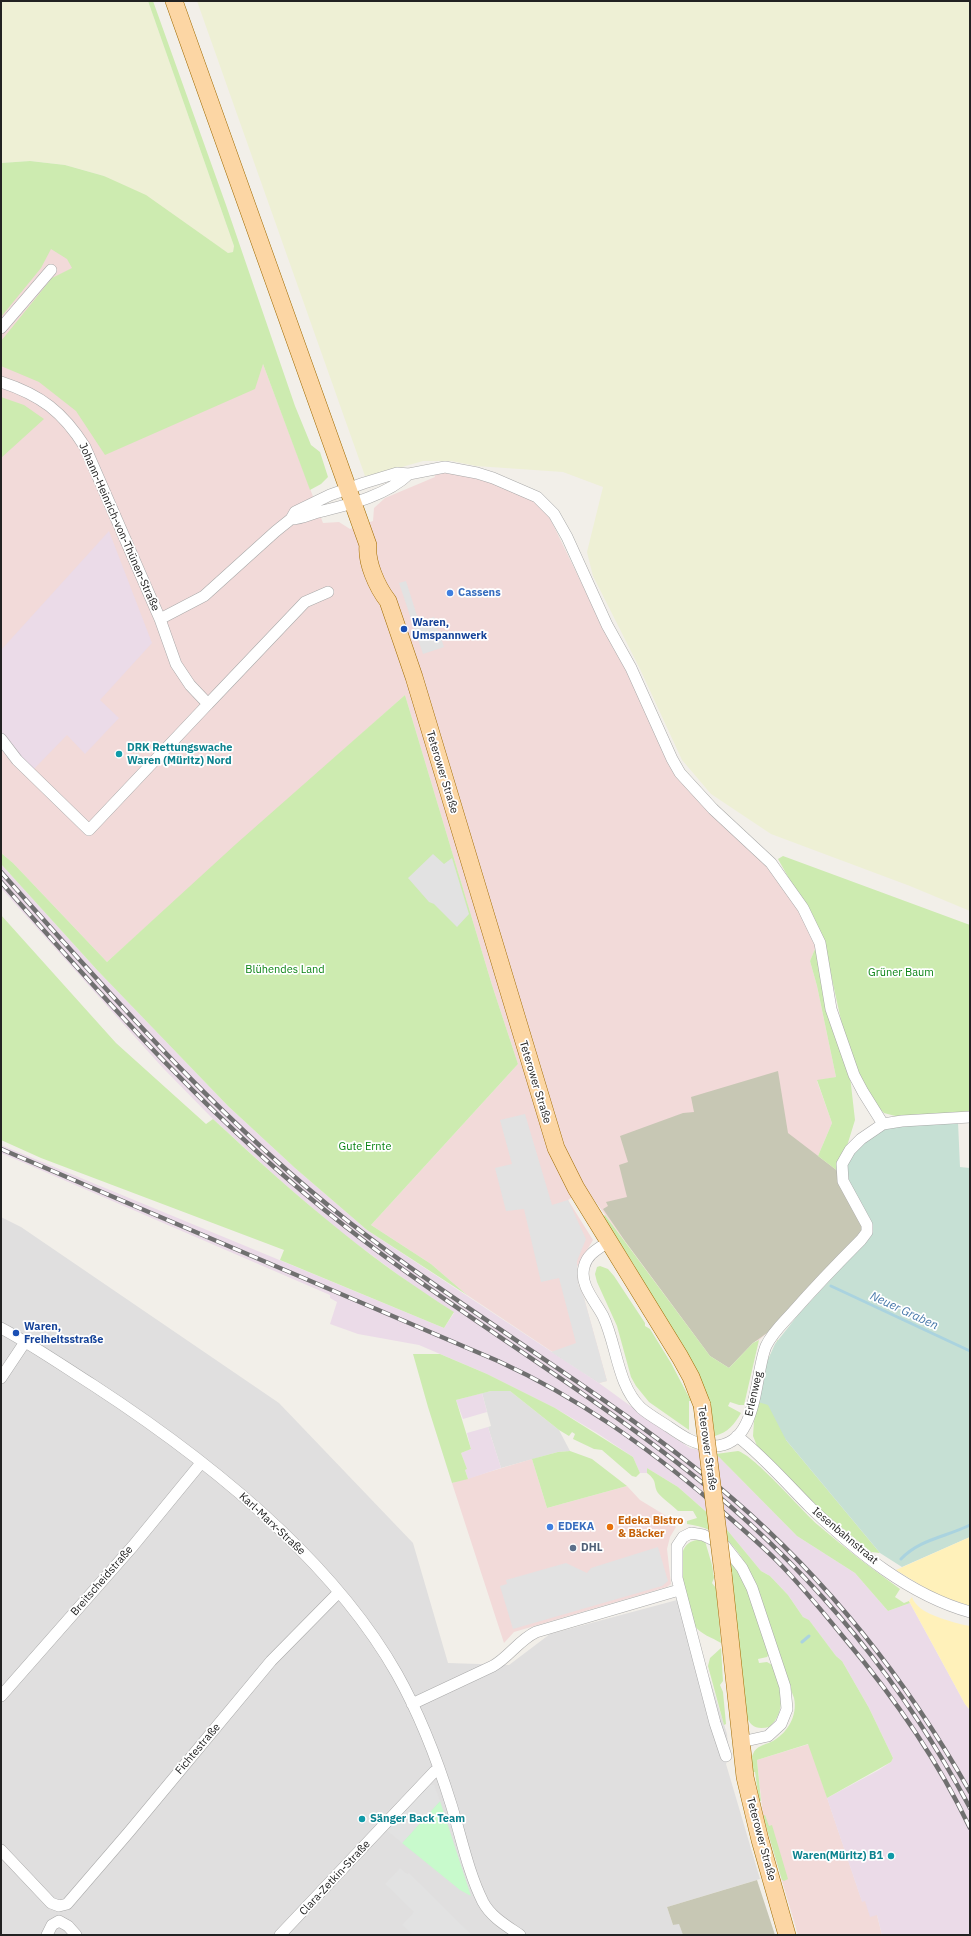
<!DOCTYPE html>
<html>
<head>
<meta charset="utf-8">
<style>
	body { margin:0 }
	#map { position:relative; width:971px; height:1936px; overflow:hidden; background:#f2efe9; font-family:"IBM Plex Sans",sans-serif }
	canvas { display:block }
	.frame { position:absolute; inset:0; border:2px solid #222; pointer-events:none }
</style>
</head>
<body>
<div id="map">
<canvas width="971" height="1936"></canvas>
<div class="frame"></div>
</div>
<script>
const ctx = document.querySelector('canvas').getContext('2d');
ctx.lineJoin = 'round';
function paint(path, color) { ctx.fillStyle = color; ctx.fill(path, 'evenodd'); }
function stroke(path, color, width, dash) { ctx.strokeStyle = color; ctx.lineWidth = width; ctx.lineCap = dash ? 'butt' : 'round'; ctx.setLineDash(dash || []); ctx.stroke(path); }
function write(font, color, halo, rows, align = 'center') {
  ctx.font = font + ' "IBM Plex Sans",sans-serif'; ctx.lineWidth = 3.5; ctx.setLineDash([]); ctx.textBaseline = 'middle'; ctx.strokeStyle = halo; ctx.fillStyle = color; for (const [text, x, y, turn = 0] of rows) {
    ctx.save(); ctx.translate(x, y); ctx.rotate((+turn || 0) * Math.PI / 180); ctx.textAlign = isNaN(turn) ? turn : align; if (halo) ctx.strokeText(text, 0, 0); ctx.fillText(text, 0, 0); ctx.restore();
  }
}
const residential = new Path2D(`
	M 1,1217 L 21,1227 L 279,1403 L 413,1543 L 448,1663 L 509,1665 L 550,1634 L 677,1600 L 696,1665 L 704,1666 L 710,1679 L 727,1734 L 729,1757 L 726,1764 L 760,1879 L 667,1907 L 673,1925 L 679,1923 L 683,1935 L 1,1935 Z
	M 491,1391 L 510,1391 L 559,1430 L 570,1451 L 558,1452 L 501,1468 L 488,1427 L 491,1426 L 482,1393 Z`);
const commercial = new Path2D(`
	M 1,171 L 232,282 L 323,523 L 339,522 L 350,529 L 373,521 L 374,508 L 385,498 L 435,477 L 434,473 L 442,473 L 461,474 L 515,490 L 545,508 L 613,648 L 628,670 L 668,762 L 687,789 L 780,878 L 817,944 L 810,961 L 817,986 L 836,1077 L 817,1081 L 832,1123 L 818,1156 L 839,1172 L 767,1333 L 759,1340 L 710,1356 L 586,1189 L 568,1200 L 593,1240 L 577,1267 L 578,1284 L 584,1298 L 607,1381 L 599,1383 L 467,1295 L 431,1264 L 371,1225 L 518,1064 L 492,985 L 405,695 L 107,962 L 13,863 L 1,853 Z
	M 532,1459 L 547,1508 L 627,1486 L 640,1500 L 668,1517 L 676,1527 L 670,1537 L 667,1549 L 671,1584 L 667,1587 L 514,1632 L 504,1643 L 452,1483 Z
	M 809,1744 L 862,1901 L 865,1900 L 877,1915 L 882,1935 L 798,1935 L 763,1816 L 757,1760 Z`);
const industrial = new Path2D(`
	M 109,531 L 152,643 L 100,700 L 119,718 L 85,754 L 67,735 L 34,769 L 19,757 L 1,733 L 1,650 Z
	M 1,864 L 98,971 L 228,1106 L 295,1168 L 367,1230 L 599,1383 L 673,1437 L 690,1448 L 716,1454 L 797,1536 L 855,1573 L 888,1611 L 910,1603 L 965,1704 L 970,1710 L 970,1935 L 882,1935 L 877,1915 L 870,1917 L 865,1901 L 862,1902 L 827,1798 L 879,1770 L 891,1762 L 893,1758 L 869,1708 L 842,1661 L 836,1656 L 809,1620 L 803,1617 L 788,1595 L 770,1576 L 761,1571 L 728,1531 L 678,1487 L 647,1468 L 647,1473 L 640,1473 L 633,1457 L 597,1433 L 555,1408 L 487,1374 L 419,1345 L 358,1334 L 330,1324 L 337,1302 L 330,1298 L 330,1295 L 1,1153 L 1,1145 L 444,1328 L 454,1313 L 412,1285 L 343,1234 L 283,1183 L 213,1119 L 162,1067 L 1,888 Z
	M 482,1393 L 487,1412 L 463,1419 L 456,1400 Z
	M 488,1427 L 501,1468 L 468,1479 L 465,1470 L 467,1469 L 461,1453 L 471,1449 L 467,1433 Z`);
const construction = new Path2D(`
	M 778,1071 L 788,1133 L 839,1172 L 863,1228 L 861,1233 L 767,1333 L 753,1343 L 729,1368 L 710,1356 L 625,1241 L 603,1209 L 608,1206 L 606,1202 L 627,1197 L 619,1165 L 628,1162 L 620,1136 L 683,1113 L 694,1112 L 691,1097 Z
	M 757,1880 L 775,1935 L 683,1935 L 679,1924 L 673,1925 L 667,1907 Z`);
const farmland = new Path2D(`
	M 1,1 L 148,1 L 234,246 L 233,252 L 228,253 L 104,176 L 65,165 L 30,161 L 1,163 Z
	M 197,1 L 970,1 L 970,911 L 910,886 L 771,834 L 711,794 L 682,760 L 640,669 L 593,576 L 587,552 L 603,487 L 563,472 L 476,466 L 452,461 L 423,461 L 381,473 L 365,476 Z`);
const grass = new Path2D(`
	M 148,1 L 153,1 L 226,205 L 295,406 L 311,445 L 320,452 L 328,477 L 321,484 L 310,490 L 263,364 L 255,389 L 105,455 L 76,411 L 39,382 L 1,366 L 1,341 L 52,278 L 72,268 L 67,259 L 51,249 L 41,268 L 1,317 L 1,163 L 30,161 L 65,165 L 104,176 L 146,195 L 228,253 L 233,252 L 234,246 Z
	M 1,397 L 24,405 L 44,419 L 1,458 Z
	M 405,695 L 492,985 L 518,1064 L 371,1225 L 431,1264 L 467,1295 L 367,1230 L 295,1168 L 228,1106 L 98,971 L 1,864 L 1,853 L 13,863 L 107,962 L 236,844 Z
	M 783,856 L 970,925 L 970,1112 L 899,1117 L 884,1113 L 877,1106 L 857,1074 L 847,1047 L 823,939 L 778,859 Z
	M 1,915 L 116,1043 L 206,1124 L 213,1119 C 255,1158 298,1197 343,1233 C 379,1262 416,1288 454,1312 L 444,1328 L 280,1260 L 284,1250 L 41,1158 L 1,1140 Z
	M 817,944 L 850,1076 L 855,1120 L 839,1172 L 818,1156 L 832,1123 L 817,1080 L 836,1077 L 817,986 L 810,961 Z
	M 605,1215 L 710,1356 L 729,1368 L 753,1343 L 759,1340 L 744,1405 L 739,1405 L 730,1402 L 728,1406 L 741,1413 C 734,1425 728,1432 715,1436 L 711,1408 L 709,1408 L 634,1265 L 603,1217 Z
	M 600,1266 L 608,1269 L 614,1276 L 645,1323 L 645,1326 L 650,1329 L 671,1363 L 691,1401 L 689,1401 L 689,1430 L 649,1402 L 636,1386 L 631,1377 L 617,1326 L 597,1282 L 595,1274 L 597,1267 Z
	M 778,1339 L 786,1440 L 880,1553 L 871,1552 L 815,1505 L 757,1446 L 753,1436 L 754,1421 L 767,1362 Z
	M 413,1354 L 440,1354 L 487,1374 L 555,1408 L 633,1457 L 640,1473 L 636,1477 L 632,1476 L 602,1450 L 594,1449 L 573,1439 L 575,1434 L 572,1432 L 569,1436 L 559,1430 L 510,1391 L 491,1391 L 456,1400 L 471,1449 L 461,1453 L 467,1469 L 465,1470 L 468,1479 L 452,1483 L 428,1407 Z
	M 570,1451 L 592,1459 L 627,1486 L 547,1508 L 532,1459 L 558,1452 Z
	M 738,1451 C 755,1456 801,1510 818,1525 C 845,1548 872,1569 900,1589 L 895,1597 L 904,1603 L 909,1601 L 910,1603 L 888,1611 L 855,1573 L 797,1536 L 716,1454 Z
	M 647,1468 L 678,1487 L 728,1531 L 761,1571 L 770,1576 L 788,1595 L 803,1617 L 809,1620 L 836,1656 L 842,1661 L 869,1708 L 893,1758 L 891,1762 L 827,1798 L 808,1744 L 757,1760 L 761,1801 L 759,1801 L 755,1772 L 752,1772 C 752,1766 750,1759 753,1754 C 756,1746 764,1745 771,1742 C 787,1734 798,1716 794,1698 C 785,1674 777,1650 769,1625 C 760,1598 751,1564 730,1543 C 719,1532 702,1526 687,1524 L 687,1521 L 697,1518 L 693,1511 L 678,1511 C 672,1505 663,1499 658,1493 C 653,1485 658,1481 647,1473 Z
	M 697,1540 L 705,1541 L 712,1565 L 714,1578 L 712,1583 L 716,1588 L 721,1643 C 713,1638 700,1634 695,1626 C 691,1621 691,1611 689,1605 C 684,1588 670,1544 697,1540 Z
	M 730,1560 C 752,1584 759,1621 770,1652 L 767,1657 L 758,1659 L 759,1663 L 767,1662 L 774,1666 C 780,1687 788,1712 769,1727 C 756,1730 750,1726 746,1715 Z
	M 721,1648 L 723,1681 L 720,1685 L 723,1692 L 726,1724 L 724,1725 L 708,1666 L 710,1658 Z
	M 765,1815 L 769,1826 L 772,1825 L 788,1879 L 784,1881 L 782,1880 L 763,1816 Z`);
const wetland = new Path2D(`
	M 958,1122 L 960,1167 L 970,1168 L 970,1537 L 902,1567 L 880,1553 L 786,1440 L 768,1405 L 758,1402 L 767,1362 L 775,1344 L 798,1315 L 844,1265 L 872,1226 C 869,1209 852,1197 846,1181 C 839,1158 873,1130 894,1126 C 914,1123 937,1123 958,1122 Z`);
const sand = new Path2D(`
	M 970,1537 L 970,1606 L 935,1594 L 896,1570 Z
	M 912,1597 C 913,1600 915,1603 917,1605 C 925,1615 957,1624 970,1626 L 970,1710 L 965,1704 L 909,1601 Z`);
const park = new Path2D(`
	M 440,1801 L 469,1890 L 471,1896 L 460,1890 L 402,1843 Z`);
const parking = new Path2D(`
	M 406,581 L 419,622 L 434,617 L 444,647 L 423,654 L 399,583 Z
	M 433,854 L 444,864 L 452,858 L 469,914 L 457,927 L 434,904 L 429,902 L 408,878 Z
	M 525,1114 L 552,1205 L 568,1200 L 586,1239 L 577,1261 L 578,1284 L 584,1298 L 607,1381 L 599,1383 L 551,1352 L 576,1343 L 559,1278 L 541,1282 L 524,1209 L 506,1211 L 495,1168 L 512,1164 L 500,1120 Z
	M 658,1547 L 668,1581 L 662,1586 L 513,1629 L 500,1586 L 507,1584 L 506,1580 L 566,1563 L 587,1573 L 591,1568 Z
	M 429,1785 L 434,1785 L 440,1801 L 402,1843 L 385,1829 Z
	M 400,1868 L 407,1874 L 409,1873 L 472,1935 L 413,1935 L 402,1925 L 414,1912 L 385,1884 Z`);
const stream = new Path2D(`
	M 831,1286 L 970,1351
	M 901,1559 C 920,1539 946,1537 970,1525
	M 802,1642 L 809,1636`);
const minor = new Path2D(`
	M 1,328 L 51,270
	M 1,382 C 41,395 63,412 85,447 L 160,619 L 176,664 L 190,685 L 208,704 L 89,830 L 17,760 L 1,739
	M 291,519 C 300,519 306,516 315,513 C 346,505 385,497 409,474
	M 160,619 L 204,596 L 276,531 L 291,519 L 295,512 L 330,495 L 364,483 L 397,473 L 409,474 L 445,467 L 477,473 L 493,478 L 537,497 L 554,514 L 567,537 L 607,625 L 631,668 L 672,759 L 680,773 L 713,809 L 771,863 L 803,908 L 820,943 L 831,1009 L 854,1075 L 863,1092 L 883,1124
	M 208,704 L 305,602 L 328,592
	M 608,1242 C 598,1249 587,1254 584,1267 C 579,1285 596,1302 603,1316 C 617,1345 617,1385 641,1408 C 649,1415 660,1421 669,1427 C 682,1436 695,1445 712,1446 C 759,1448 754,1375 766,1346 C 772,1333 783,1323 792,1313 C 814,1288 837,1264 861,1240 L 867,1232 L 867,1225 L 843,1181 L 842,1164 L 850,1150 L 861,1139 L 883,1124 L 902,1121 L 970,1117
	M 1,1328 C 33,1345 63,1366 93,1385 C 205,1458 330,1556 397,1674 C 420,1715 437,1759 451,1804 C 461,1836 468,1872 483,1902 C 491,1917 507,1926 520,1935
	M 1,1378 L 25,1342
	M 737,1436 C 764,1457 787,1484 811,1508 C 856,1551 909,1595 970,1612
	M 1,1696 L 133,1546 L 201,1463
	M 412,1704 L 493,1666 C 509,1657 519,1640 536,1632 L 679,1590
	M 726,1756 L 715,1723 L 677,1578 L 677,1546 L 683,1537 L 691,1533 L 703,1535 L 724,1545 L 742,1568 L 752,1588 L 785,1687 L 787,1709 L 781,1724 L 768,1736 L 741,1742
	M 1,1850 L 51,1903 L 59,1906 L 67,1904 L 129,1832 L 271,1661 L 339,1592
	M 47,1935 L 52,1925 L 59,1921 L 68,1926 L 76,1935
	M 280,1935 L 434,1772 L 439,1769`);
const primary = new Path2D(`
	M 174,1 L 368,545 C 366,562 377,587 388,601 L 414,677 L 556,1148 L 576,1188 L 680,1357 L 691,1377 L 702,1405
	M 723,1573 L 745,1777 L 760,1840 L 787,1935`);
const rail = new Path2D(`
	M 1,872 C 111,995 219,1120 349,1222 C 474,1319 613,1396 733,1499 C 829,1582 908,1682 970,1792
	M 1,882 C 109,1004 217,1127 346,1227 C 464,1319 595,1394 710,1489 C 817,1578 905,1686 970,1808
	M 1,1149 L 498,1361 C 579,1398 646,1446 713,1503 C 734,1522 756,1540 776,1560 C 801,1585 823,1612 845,1639 C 894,1697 937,1759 970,1828`);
const primaryBridge = new Path2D(`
	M 702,1405 L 723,1573`);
const markers = [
	[450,593,4,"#3f7fe0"],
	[404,629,4,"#1a4fb4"],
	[119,754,4,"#0f9aa8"],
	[16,1333,4,"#1a4fb4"],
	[550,1527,4,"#3f7fe0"],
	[610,1527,4,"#e8710a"],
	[573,1548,4,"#5c6f8a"],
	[362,1819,4,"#0f9aa8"],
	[891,1856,4,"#0f9aa8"]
];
const streetNames = [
	["Johann-Heinrich-von-Thünen-Straße",119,527,66],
	["Teterower Straße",442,772,73],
	["Teterower Straße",535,1082,73],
	["Erlenweg",754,1394,-77],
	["Teterower Straße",707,1448,82],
	["Karl-Marx-Straße",272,1524,43],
	["Iesenbahnstraat",845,1536,40],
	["Breitscheidstraße",102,1581,-49],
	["Fichtestraße",198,1749,-50],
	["Teterower Straße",761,1839,75],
	["Clara-Zetkin-Straße",335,1878,-47]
];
const shopNames = [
	["Cassens",458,593],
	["EDEKA",558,1527]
];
const transitNames = [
	["Waren,",412,623],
	["Umspannwerk",412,636],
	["Waren,",24,1327],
	["Freiheitsstraße",24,1340]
];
const cultureNames = [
	["DRK Rettungswache",127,748],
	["Waren (Müritz) Nord",127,761],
	["Sänger Back Team",370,1819],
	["Waren(Müritz) B1",883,1856,"right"]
];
const parkNames = [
	["Blühendes Land",285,970],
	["Grüner Baum",901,973],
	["Gute Ernte",365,1147]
];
const foodNames = [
	["Edeka Bistro",618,1521],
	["& Bäcker",618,1534]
];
const serviceNames = [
	["DHL",581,1548]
];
const waterNames = [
	["Neuer Graben",904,1311,25]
];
paint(residential, '#e0dfdf');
paint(commercial, '#f2dad9');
paint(industrial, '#ebdbe8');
paint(construction, '#c7c7b4');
paint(farmland, '#eef0d5');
paint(grass, '#cdebb0');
paint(wetland, '#c6e0d4');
paint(sand, '#fff1ba');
paint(park, '#c8facc');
paint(parking, '#e2e2e2');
stroke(stream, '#aad3df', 3);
stroke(minor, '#a9a9a9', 12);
stroke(primary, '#a06b00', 18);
stroke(minor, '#fff', 11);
stroke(primary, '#fcd6a4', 17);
stroke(rail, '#707070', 4.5);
stroke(rail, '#fff', 3, [9]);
stroke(primaryBridge, '#a06b00', 18, []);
stroke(primaryBridge, '#fcd6a4', 17);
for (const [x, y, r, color] of markers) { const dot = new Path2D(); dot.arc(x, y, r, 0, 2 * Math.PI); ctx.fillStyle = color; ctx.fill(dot); stroke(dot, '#fff', 1.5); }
write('11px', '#222', '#fff', streetNames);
write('bold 11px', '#366cbe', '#fff', shopNames, 'left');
write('bold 11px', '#164399', '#fff', transitNames, 'left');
write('bold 11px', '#0d838f', '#fff', cultureNames, 'left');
write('11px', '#0c8416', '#fff', parkNames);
write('bold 11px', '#c56008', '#fff', foodNames, 'left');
write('bold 11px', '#4e5e75', '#fff', serviceNames, 'left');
write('italic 12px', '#4a7aab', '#fff', waterNames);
</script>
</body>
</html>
